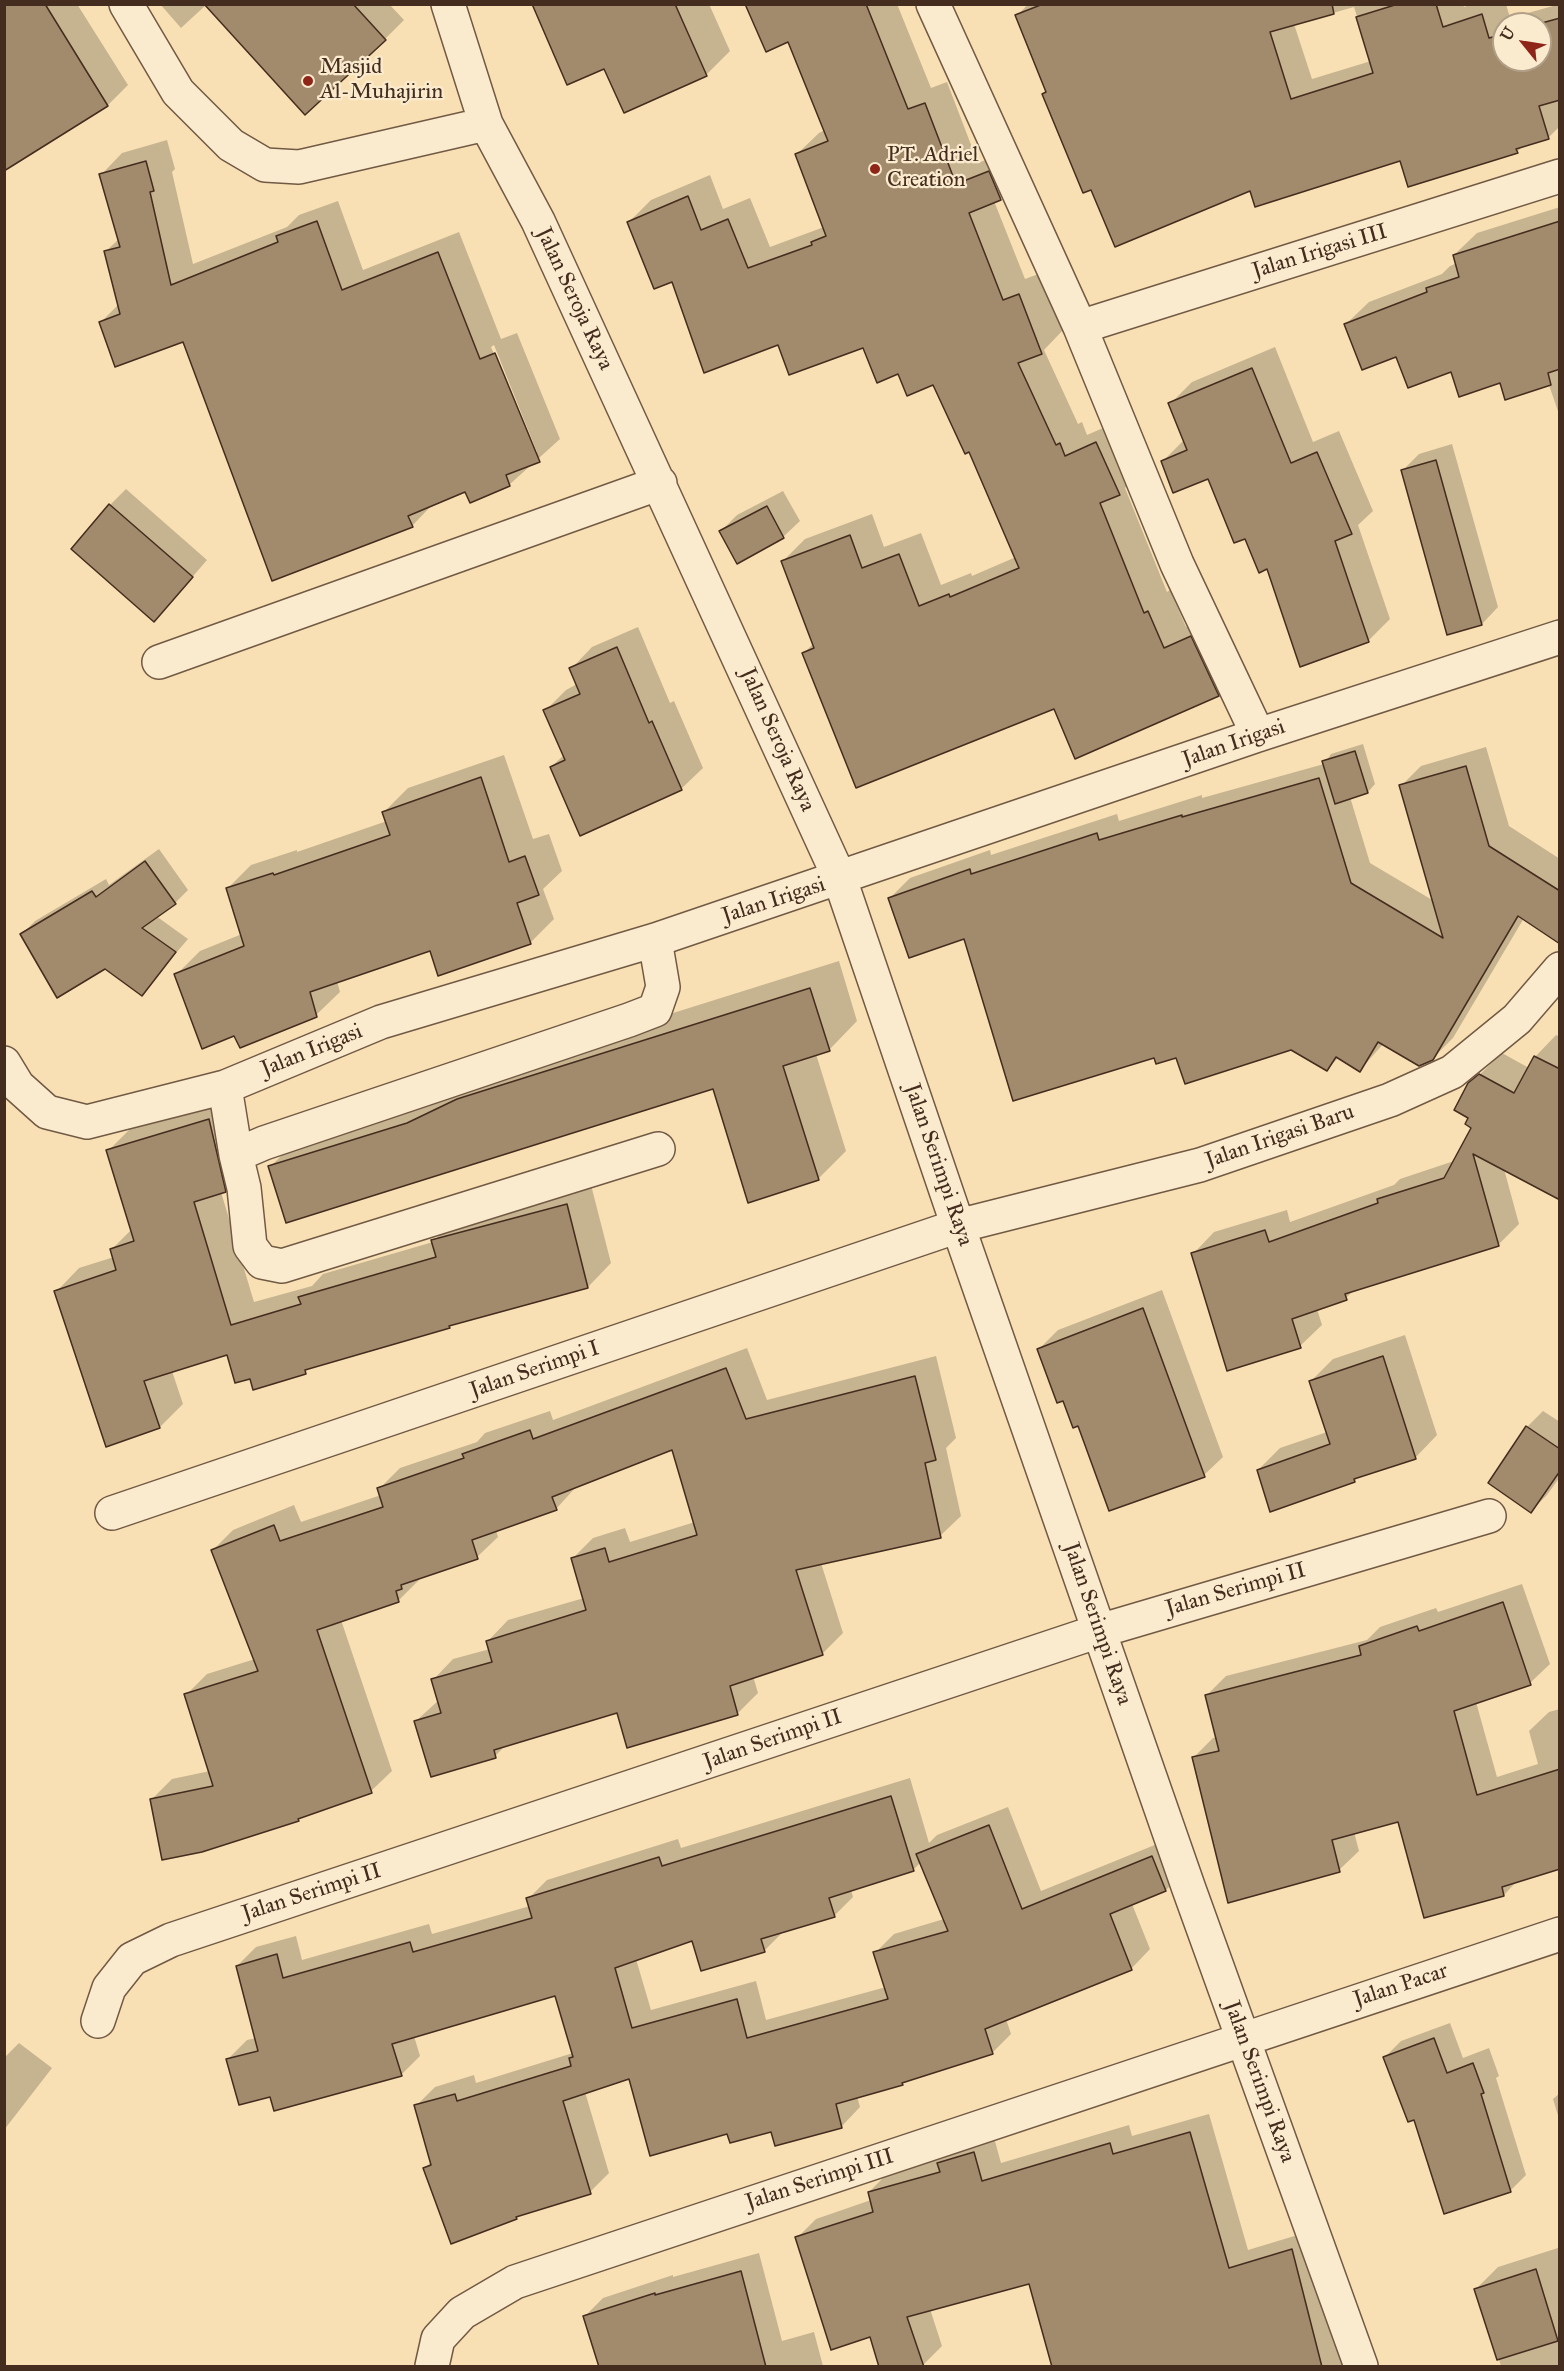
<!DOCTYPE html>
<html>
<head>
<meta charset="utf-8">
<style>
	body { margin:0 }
	#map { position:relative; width:1564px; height:2371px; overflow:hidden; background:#f8e0b4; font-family:"IM FELL Great Primer",serif }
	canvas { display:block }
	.frame { position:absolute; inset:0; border:6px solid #442c1e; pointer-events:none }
	.north { position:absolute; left:1492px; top:12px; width:60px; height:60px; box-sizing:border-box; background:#faebce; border:2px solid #b19f88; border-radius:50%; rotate:300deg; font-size:16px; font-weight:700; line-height:24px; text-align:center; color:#442c1e }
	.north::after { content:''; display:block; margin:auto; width:21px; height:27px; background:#8f2418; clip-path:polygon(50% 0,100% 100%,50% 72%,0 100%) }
</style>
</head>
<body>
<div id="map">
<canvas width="1564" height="2371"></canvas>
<div class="frame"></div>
<div class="north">U</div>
</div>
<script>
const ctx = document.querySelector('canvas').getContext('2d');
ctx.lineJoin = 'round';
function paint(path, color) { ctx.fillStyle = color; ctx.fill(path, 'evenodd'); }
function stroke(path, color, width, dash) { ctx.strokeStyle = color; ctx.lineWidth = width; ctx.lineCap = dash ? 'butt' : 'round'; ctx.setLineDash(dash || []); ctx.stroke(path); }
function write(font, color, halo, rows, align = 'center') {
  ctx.font = font + ' "IM FELL Great Primer",serif'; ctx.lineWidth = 4.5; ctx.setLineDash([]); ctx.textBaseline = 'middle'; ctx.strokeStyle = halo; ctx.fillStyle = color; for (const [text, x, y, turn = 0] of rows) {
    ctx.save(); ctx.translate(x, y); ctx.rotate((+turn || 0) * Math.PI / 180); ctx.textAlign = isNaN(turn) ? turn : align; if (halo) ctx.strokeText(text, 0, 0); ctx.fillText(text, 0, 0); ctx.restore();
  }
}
const shadow = new Path2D(`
	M 4,4 L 77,4 L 128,85 L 108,105 L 10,166 Z
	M 160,4 L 389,4 L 404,20 L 385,39 L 206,5 L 181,28 Z
	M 538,4 L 709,4 L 730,51 L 706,75 L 604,67 Z
	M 747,4 L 897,4 L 931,88 L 947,82 L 978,163 L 1011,150 L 1023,176 L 1001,198 L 994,201 L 1025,279 L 1041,273 L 1063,330 L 1044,350 L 1078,424 L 1082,422 L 1087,435 L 1119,421 L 1141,471 L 1125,488 L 1167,592 L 1170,590 L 1186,627 L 1213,615 L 1240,673 L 1218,695 L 1054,707 L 804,653 L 814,643 L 783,561 L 805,539 L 872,514 L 884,547 L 921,533 L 941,585 L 971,573 L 972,576 L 1016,557 L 969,450 L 934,384 L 899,372 L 864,346 L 779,343 L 673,280 L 629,222 L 651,200 L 710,175 L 723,209 L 750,198 L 770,247 L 824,227 L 796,155 L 819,133 L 825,130 L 789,40 Z
	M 1028,4 L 1463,4 L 1464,7 L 1471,4 L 1506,4 L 1510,18 L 1560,4 L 1560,126 L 1548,138 L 1524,145 L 1517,152 L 1401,160 L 1251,189 L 1092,188 L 1044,94 L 1047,91 L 1017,16 ZM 1354,7 L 1371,61 L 1312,79 L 1294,24 ZM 1504,24 L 1540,24 L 1540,60 L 1504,60 Z
	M 167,140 L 175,169 L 172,172 L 193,264 L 287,227 L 299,215 L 338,201 L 363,270 L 459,232 L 501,339 L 517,333 L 560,439 L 509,485 L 466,490 L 433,504 L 412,526 L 183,340 L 101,322 L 119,304 L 106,251 L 119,239 L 101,175 L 122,153 ZM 494,345 L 537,452 L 534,452 L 491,347 Z
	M 1560,207 L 1560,417 L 1549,385 L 1501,382 L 1397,355 L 1346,324 L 1369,302 L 1442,274 L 1450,266 L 1457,263 L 1454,255 L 1477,233 Z
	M 1275,347 L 1313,442 L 1339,431 L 1373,511 L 1358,525 L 1390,619 L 1368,641 L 1268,567 L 1246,537 L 1208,477 L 1163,461 L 1185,439 L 1170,404 L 1192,382 Z
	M 1452,444 L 1498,607 L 1482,624 L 1403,470 L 1419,454 Z
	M 126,489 L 207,560 L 170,603 L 110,505 Z
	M 783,491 L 800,521 L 783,537 L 721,531 L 737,515 Z
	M 638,627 L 670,703 L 674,701 L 703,768 L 681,789 L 551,767 L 564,755 L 545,711 L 566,690 L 577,684 L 571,669 L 592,647 Z
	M 1363,744 L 1375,784 L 1368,792 L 1350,797 L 1370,863 L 1434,901 L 1401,786 L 1421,766 L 1486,747 L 1509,826 L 1560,859 L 1560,924 L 1524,918 L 1453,1038 L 1432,1059 L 1384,1043 L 1360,1070 L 1339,1057 L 1327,1069 L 1292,1048 L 1155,1057 L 965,937 L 890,898 L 910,878 L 990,850 L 991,855 L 1117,814 L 1119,821 L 1202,795 L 1202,798 L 1324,764 L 1331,754 Z
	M 504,755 L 533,839 L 549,834 L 562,871 L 543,889 L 554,919 L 530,943 L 431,949 L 337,981 L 340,992 L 316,1015 L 235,1034 L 176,975 L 200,951 L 242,934 L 228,888 L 251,865 L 297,850 L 297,852 L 387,821 L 384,812 L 408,788 Z
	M 159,849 L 188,890 L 175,903 L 156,916 L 188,939 L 141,994 L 105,968 L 22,934 L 35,921 L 106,879 L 109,885 Z
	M 839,961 L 857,1021 L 829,1050 L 816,1054 L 846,1151 L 818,1179 L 714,1087 L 270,1167 L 299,1138 L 488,1071 Z
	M 1556,1035 L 1560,1037 L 1560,1198 L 1504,1169 L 1519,1224 L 1498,1245 L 1354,1290 L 1346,1298 L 1317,1309 L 1322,1325 L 1300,1346 L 1193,1254 L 1214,1232 L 1287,1210 L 1290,1222 L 1394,1185 L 1400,1179 L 1454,1161 L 1473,1127 L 1470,1117 L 1470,1084 L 1502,1053 L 1529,1068 L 1535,1057 Z
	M 232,1097 L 248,1167 L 221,1192 L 254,1302 L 312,1286 L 323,1274 L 433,1242 L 456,1217 L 590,1181 L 611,1263 L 588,1287 L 452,1324 L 449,1326 L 311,1366 L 305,1372 L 251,1377 L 228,1353 L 172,1371 L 183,1404 L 160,1427 L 56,1292 L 79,1268 L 114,1257 L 111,1250 L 132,1229 L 108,1151 L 132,1127 Z
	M 1162,1290 L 1223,1457 L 1204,1475 L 1110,1510 L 1079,1424 L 1039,1349 L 1058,1330 Z
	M 1405,1335 L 1437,1435 L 1416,1457 L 1360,1475 L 1354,1481 L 1258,1470 L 1280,1448 L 1327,1432 L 1311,1381 L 1333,1359 Z
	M 747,1348 L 767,1400 L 936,1356 L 956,1438 L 946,1448 L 961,1516 L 940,1536 L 821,1563 L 843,1633 L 822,1654 L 753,1676 L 758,1693 L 738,1713 L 628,1746 L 618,1711 L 507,1744 L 495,1756 L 416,1721 L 439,1700 L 433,1680 L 453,1659 L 490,1649 L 488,1641 L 508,1620 L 584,1598 L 573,1558 L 593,1538 L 625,1528 L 630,1542 L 695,1522 L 673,1448 L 576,1487 L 556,1509 L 496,1530 L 498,1537 L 477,1557 L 418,1577 L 419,1580 L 398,1601 L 341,1620 L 392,1771 L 371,1791 L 301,1816 L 298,1819 L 151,1800 L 172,1779 L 210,1771 L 186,1695 L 207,1674 L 255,1659 L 212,1551 L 233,1530 L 294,1505 L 301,1522 L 381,1495 L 379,1489 L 400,1468 L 477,1442 L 485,1433 L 550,1411 L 553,1420 Z
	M 1543,1411 L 1560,1422 L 1560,1477 L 1547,1495 L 1531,1511 L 1527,1427 Z
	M 1522,1584 L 1550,1664 L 1530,1683 L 1476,1702 L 1497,1777 L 1538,1764 L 1529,1731 L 1549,1712 L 1560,1709 L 1560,1867 L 1518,1880 L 1504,1895 L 1399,1820 L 1354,1832 L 1359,1851 L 1339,1870 L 1193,1758 L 1213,1738 L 1217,1737 L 1207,1695 L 1226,1676 L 1367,1640 L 1380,1627 L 1436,1608 L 1438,1612 Z
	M 910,1778 L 929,1843 L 937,1835 L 1008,1807 L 1041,1891 L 1172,1838 L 1185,1871 L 1166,1890 L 1132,1904 L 1150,1949 L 1131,1969 L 1006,2019 L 1011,2034 L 992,2053 L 906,2080 L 902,2084 L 857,2096 L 860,2107 L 841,2127 L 728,2132 L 630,2077 L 585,2092 L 609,2173 L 590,2192 L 520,2214 L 516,2218 L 425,2168 L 432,2161 L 416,2106 L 435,2087 L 474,2075 L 476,2083 L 573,2053 L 556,1994 L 414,2036 L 420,2056 L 401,2075 L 271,2095 L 228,2059 L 247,2040 L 256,2038 L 237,1966 L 256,1947 L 296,1936 L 302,1960 L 429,1924 L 432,1934 L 530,1906 L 528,1899 L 547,1880 L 678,1839 L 681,1848 ZM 921,1862 L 944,1919 L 894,1934 L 875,1953 L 886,1987 L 766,2020 L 756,1981 L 651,2010 L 636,1959 L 693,1939 L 764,1951 L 784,1931 L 834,1916 L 853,1897 L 851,1890 L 913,1870 Z
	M 1450,2023 L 1463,2058 L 1489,2048 L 1499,2076 L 1496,2078 L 1526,2175 L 1510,2191 L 1415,2118 L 1385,2057 L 1401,2041 Z
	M 19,2043 L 52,2068 L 4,2130 L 4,2058 Z
	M 1560,2093 L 1560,2122 L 1553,2099 Z
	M 1209,2114 L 1248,2250 L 1311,2231 L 1346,2366 L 1054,2366 L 1030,2282 L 930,2309 L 942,2346 L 923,2365 L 871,2335 L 797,2238 L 816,2219 L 871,2200 L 869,2192 L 888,2173 L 944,2158 L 958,2144 L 993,2134 L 1001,2163 L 1129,2125 L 1132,2136 Z
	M 1558,2248 L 1560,2254 L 1560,2366 L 1501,2366 L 1476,2289 L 1498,2267 Z
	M 759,2253 L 782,2341 L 814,2332 L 823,2366 L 601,2366 L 585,2316 L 603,2298 L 673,2275 L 673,2277 Z`);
const building = new Path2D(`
	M 4,4 L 45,4 L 108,106 L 4,171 Z
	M 204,4 L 353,4 L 386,40 L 305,115 Z
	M 532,4 L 675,4 L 707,76 L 624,113 L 604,69 L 567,85 Z
	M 745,4 L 866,4 L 908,109 L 925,103 L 956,184 L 989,171 L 1001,200 L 969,213 L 1003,300 L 1019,294 L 1042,354 L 1018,363 L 1056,445 L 1060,443 L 1065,456 L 1096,442 L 1120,495 L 1100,503 L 1144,613 L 1148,611 L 1164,648 L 1191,636 L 1219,696 L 1075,759 L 1054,709 L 856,788 L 802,653 L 814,648 L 781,561 L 850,535 L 862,568 L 899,554 L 919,606 L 949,594 L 950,597 L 1019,568 L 969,452 L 965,454 L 933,385 L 907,396 L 898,374 L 877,383 L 863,348 L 789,375 L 778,345 L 704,373 L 672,282 L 654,289 L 627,222 L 688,196 L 701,230 L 728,219 L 748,268 L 812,245 L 811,242 L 826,236 L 795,154 L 828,141 L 788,42 L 766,52 Z
	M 1043,4 L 1332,4 L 1334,14 L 1270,32 L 1291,99 L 1373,73 L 1356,17 L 1398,4 L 1436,4 L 1443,27 L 1482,14 L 1489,38 L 1504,34 L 1504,60 L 1540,60 L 1540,24 L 1538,24 L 1560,18 L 1560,100 L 1539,106 L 1549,139 L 1516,149 L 1518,153 L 1408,187 L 1400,161 L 1255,207 L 1250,191 L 1115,247 L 1091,190 L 1083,193 L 1042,94 L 1046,92 L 1015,15 Z
	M 146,161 L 154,191 L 150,192 L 171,285 L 278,242 L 276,236 L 317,221 L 342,290 L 438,252 L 480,359 L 495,353 L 540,462 L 506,475 L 510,486 L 470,503 L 465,492 L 408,516 L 413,527 L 272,581 L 183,342 L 115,367 L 99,322 L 120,314 L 104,251 L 120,247 L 99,174 Z
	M 1560,221 L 1560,369 L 1548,373 L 1551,385 L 1505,400 L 1500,383 L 1459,397 L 1451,372 L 1408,388 L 1396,357 L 1362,370 L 1344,324 L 1427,292 L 1426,288 L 1459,277 L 1453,255 Z
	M 1252,368 L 1291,463 L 1317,452 L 1352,534 L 1335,541 L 1369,642 L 1300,667 L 1267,569 L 1259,573 L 1245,539 L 1234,543 L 1208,479 L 1173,493 L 1161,461 L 1187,450 L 1168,403 Z
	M 1436,460 L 1482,625 L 1447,635 L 1401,470 Z
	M 109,504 L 193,577 L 154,622 L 71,549 Z
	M 767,506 L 784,538 L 737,564 L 719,531 Z
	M 617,647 L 649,723 L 652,721 L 682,790 L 580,836 L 550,767 L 565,760 L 543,710 L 580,694 L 569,668 Z
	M 1355,751 L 1368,793 L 1335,804 L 1322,761 Z
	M 1466,766 L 1489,846 L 1560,891 L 1560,944 L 1518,916 L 1433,1060 L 1419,1066 L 1378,1042 L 1360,1072 L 1336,1057 L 1327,1071 L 1291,1050 L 1185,1084 L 1176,1058 L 1156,1064 L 1154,1058 L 1013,1101 L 964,939 L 909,958 L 888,898 L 970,869 L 971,874 L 1097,833 L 1099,840 L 1182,815 L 1182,817 L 1319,778 L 1351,883 L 1443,938 L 1399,785 Z
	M 481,777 L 509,862 L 525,856 L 539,895 L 517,903 L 531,944 L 438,976 L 430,951 L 310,992 L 317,1017 L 240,1048 L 234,1036 L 202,1049 L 174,974 L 244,946 L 226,888 L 273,873 L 274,875 L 390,835 L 382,812 Z
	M 145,861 L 176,904 L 142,928 L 176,952 L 142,996 L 105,969 L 57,998 L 20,934 L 92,891 L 96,897 Z
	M 810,988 L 830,1051 L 783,1066 L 819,1180 L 748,1203 L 713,1089 L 286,1223 L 268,1166 L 407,1123 L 457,1099 Z
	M 1534,1056 L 1560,1069 L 1560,1200 L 1473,1154 L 1499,1246 L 1345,1294 L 1347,1300 L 1292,1319 L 1301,1348 L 1227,1371 L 1191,1253 L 1265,1230 L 1269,1242 L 1378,1203 L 1377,1199 L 1444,1178 L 1471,1128 L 1465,1124 L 1468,1118 L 1454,1110 L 1468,1083 L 1479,1074 L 1514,1093 Z
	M 209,1119 L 226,1192 L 194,1202 L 231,1325 L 301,1304 L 298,1297 L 436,1257 L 431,1240 L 567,1204 L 588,1288 L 449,1326 L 450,1328 L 305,1370 L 306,1374 L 253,1390 L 250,1379 L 235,1383 L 227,1355 L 144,1381 L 160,1428 L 106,1447 L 54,1291 L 116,1270 L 110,1249 L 134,1241 L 106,1150 Z
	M 1143,1308 L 1205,1477 L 1109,1511 L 1078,1426 L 1073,1428 L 1063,1401 L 1057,1403 L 1037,1349 Z
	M 1383,1356 L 1416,1459 L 1354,1479 L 1355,1482 L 1270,1512 L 1257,1470 L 1330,1444 L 1309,1381 Z
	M 726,1368 L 746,1419 L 915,1376 L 936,1460 L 925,1463 L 941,1538 L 796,1570 L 823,1655 L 730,1686 L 738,1715 L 627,1748 L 617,1713 L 494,1750 L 496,1758 L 431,1777 L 414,1721 L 441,1713 L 431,1679 L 492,1662 L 486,1641 L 586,1610 L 571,1558 L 605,1548 L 609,1562 L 697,1535 L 672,1450 L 552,1497 L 557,1510 L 472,1540 L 478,1559 L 401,1585 L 402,1589 L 396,1591 L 399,1602 L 317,1630 L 372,1793 L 298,1819 L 299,1821 L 202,1852 L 162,1860 L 150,1799 L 213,1786 L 184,1694 L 258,1671 L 211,1550 L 274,1525 L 280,1541 L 383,1507 L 377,1488 L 464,1458 L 462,1454 L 530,1430 L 533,1439 Z
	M 1526,1426 L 1560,1449 L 1560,1471 L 1531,1513 L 1488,1483 Z
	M 1503,1602 L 1531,1685 L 1454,1711 L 1477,1795 L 1560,1769 L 1560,1869 L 1502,1887 L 1504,1896 L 1424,1918 L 1398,1822 L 1332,1840 L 1340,1872 L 1228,1903 L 1192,1757 L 1219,1751 L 1205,1695 L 1361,1655 L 1359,1646 L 1417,1626 L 1419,1631 Z
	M 891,1796 L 914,1871 L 829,1898 L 835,1917 L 761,1939 L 765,1952 L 701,1971 L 692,1941 L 615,1968 L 632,2028 L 737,1999 L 747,2038 L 888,1999 L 873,1952 L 948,1931 L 916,1854 L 989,1825 L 1022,1909 L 1152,1856 L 1166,1891 L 1110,1914 L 1132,1970 L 985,2029 L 993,2054 L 902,2083 L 903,2085 L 836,2104 L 842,2128 L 775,2146 L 771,2132 L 730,2143 L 727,2134 L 650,2156 L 629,2079 L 563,2101 L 591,2194 L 516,2217 L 517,2219 L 451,2244 L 423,2168 L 431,2165 L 414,2105 L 455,2094 L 457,2101 L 571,2066 L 569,2058 L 573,2057 L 555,1996 L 392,2044 L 402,2076 L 274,2111 L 270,2097 L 239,2105 L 226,2059 L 258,2051 L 236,1966 L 277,1954 L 283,1978 L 410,1942 L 413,1952 L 532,1918 L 526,1898 L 659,1857 L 662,1866 Z
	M 1434,2038 L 1447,2073 L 1473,2063 L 1484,2093 L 1481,2094 L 1511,2192 L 1444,2214 L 1414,2120 L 1408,2122 L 1383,2057 Z
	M 1190,2132 L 1229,2268 L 1292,2249 L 1322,2367 L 1052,2367 L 1029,2284 L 907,2317 L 924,2367 L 879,2367 L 870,2337 L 831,2350 L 795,2237 L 873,2212 L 868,2192 L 940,2172 L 937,2163 L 974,2152 L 982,2181 L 1110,2143 L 1113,2154 Z
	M 1536,2269 L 1558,2341 L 1497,2360 L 1474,2289 Z
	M 741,2271 L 766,2367 L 599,2367 L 583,2316 L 655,2293 L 655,2295 Z`);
const minor = new Path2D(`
	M 126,4 L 178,92 L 231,145 L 265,165 L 299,167 L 486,124 L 538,221 L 840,879 L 958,1226 L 1189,1889 L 1361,2366
	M 448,4 L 486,124
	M 933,4 L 1080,327 L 1177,564 L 1258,735
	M 1080,327 L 1560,176
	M 159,662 L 660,483
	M 655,940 L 663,987 L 655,1010 L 629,1020 L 264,1143 L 236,1155 L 244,1188 L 250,1246 L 262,1262 L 282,1266 L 658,1149
	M 4,1063 L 18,1086 L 47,1112 L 87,1122 L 225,1087 L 381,1022 L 655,940 L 1258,735 L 1560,637
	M 225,1087 L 236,1155
	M 112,1513 L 958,1226 L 1200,1165 L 1390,1100 L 1452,1072 L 1517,1019 L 1560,969
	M 98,2021 L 109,1988 L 132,1959 L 171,1940 L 1099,1631 L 1489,1516
	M 432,2366 L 438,2339 L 462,2313 L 515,2282 L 1560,1934`);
const markers = [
	[308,81,6,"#8f2418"],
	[875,169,6,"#8f2418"]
];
const poiNames = [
	["Masjid",320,68],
	["Al-Muhajirin",320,93],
	["PT. Adriel",887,156],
	["Creation",887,181]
];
const streetNames = [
	["Jalan Irigasi III",1320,252,-17],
	["Jalan Seroja Raya",574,299,65],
	["Jalan Seroja Raya",777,740,66],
	["Jalan Irigasi",1234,744,-19],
	["Jalan Irigasi",774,901,-18],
	["Jalan Irigasi",312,1051,-22],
	["Jalan Irigasi Baru",1280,1137,-19],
	["Jalan Serimpi Raya",938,1165,71],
	["Jalan Serimpi I",535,1370,-19],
	["Jalan Serimpi II",1236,1590,-16],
	["Jalan Serimpi Raya",1097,1624,71],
	["Jalan Serimpi II",773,1740,-19],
	["Jalan Serimpi II",312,1893,-18],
	["Jalan Pacar",1401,1986,-18],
	["Jalan Serimpi Raya",1259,2082,70],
	["Jalan Serimpi III",820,2180,-18]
];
paint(shadow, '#0003');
paint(building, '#a28a6c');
stroke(building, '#442c1e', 1.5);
stroke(minor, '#715944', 36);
stroke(minor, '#faebce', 33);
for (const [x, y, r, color] of markers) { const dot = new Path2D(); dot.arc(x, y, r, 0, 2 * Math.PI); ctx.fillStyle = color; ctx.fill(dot); stroke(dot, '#faebce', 2); }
write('22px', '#442c1e', '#faebce', poiNames, 'left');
write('22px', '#442c1e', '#faebce', streetNames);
</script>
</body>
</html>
